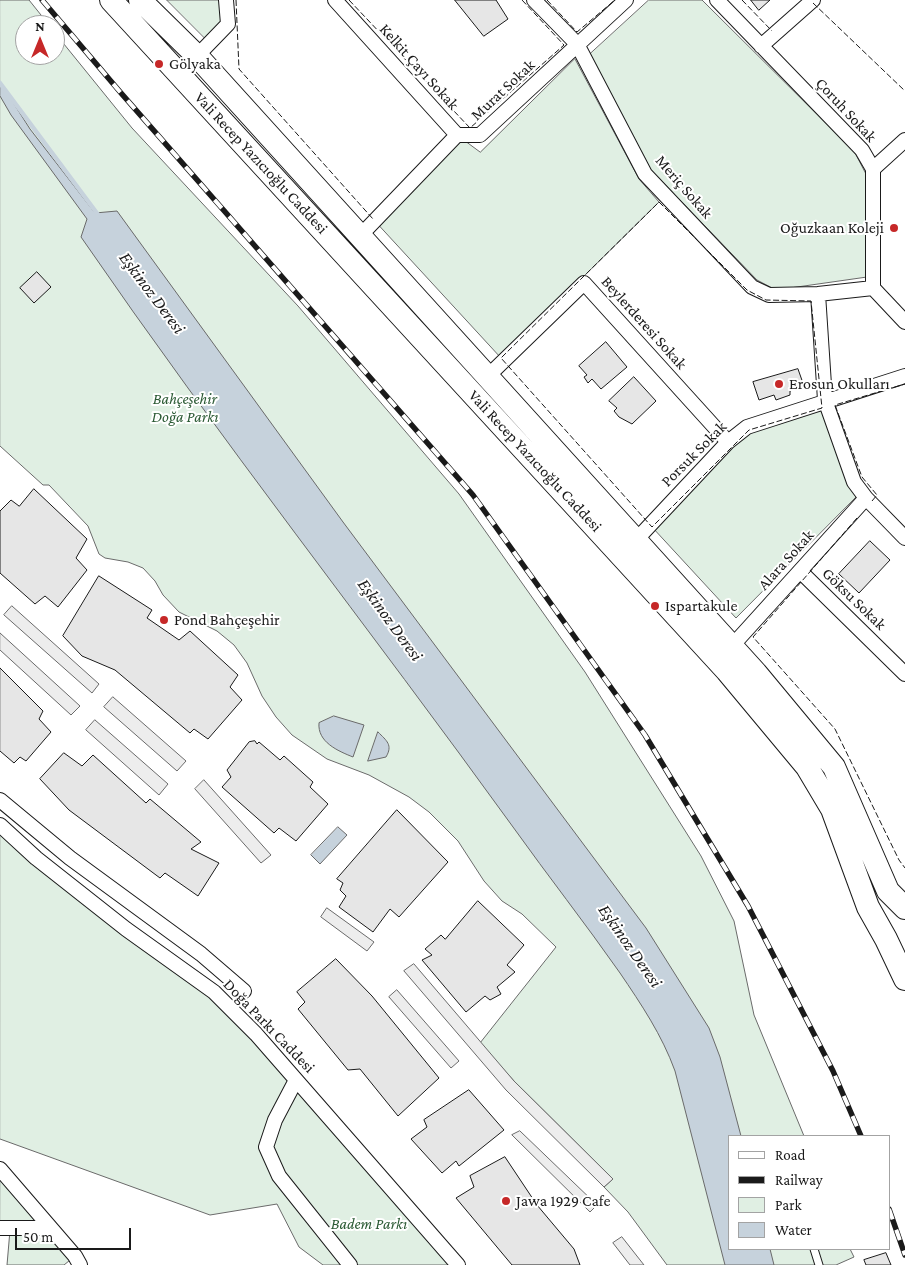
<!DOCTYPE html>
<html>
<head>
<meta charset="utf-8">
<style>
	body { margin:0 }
	#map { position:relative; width:905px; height:1265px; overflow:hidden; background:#fff; font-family:"Crimson Pro",serif }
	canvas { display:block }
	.legend { position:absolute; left:728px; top:1135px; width:162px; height:115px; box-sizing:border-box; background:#fff; border:1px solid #a3a3a3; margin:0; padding:6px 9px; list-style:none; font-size:15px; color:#1a1a1a }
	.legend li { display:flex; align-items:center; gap:10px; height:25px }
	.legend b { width:25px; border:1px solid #a3a3a3 }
	.north { position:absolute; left:15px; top:15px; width:50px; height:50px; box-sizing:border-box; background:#fff; border:1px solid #a3a3a3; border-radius:50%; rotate:0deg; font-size:14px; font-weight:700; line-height:20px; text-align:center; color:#1a1a1a }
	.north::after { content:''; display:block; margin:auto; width:18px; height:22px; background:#c62828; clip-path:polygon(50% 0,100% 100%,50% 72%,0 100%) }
	.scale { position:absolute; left:15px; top:1228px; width:116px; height:22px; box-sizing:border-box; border:2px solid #1a1a1a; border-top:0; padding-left:6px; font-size:15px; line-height:18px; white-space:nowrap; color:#1a1a1a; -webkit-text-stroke:4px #fff; paint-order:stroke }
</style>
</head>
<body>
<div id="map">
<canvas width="905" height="1265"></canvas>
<ul class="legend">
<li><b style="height:6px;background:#fff"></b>Road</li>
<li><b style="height:6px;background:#1a1a1a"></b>Railway</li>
<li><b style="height:14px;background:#e0efe3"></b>Park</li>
<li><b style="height:14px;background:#c6d2dc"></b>Water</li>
</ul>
<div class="north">N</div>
<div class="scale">50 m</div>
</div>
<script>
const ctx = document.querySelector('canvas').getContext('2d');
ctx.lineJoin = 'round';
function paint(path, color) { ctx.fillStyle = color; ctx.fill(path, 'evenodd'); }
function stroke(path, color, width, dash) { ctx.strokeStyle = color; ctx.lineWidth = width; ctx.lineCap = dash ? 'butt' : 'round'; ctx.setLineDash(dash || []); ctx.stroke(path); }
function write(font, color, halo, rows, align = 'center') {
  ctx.font = font + ' "Crimson Pro",serif'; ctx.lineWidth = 4; ctx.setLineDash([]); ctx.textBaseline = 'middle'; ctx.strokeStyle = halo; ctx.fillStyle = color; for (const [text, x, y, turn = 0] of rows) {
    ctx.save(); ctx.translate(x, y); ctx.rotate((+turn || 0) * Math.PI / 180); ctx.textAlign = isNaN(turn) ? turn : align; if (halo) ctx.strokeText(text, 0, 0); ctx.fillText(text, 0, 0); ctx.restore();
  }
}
const green = new Path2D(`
	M 0,0 L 29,0 L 49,25 L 25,25 L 25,55 L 55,55 L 55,33 L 132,128 L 298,306 L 459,494 L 585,672 L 701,856 L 734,921 L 754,1015 L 804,1136 L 729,1136 L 729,1249 L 850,1249 L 854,1257 L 836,1265 L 667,1265 L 628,1212 L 604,1187 L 613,1179 L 514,1081 L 480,1043 L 556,947 L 522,914 L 502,901 L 484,881 L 458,841 L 429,812 L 409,797 L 369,775 L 327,759 L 292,735 L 276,717 L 262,696 L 247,663 L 234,645 L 217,631 L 179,612 L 163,595 L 155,581 L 143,568 L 128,562 L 105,558 L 99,554 L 88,526 L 49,485 L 43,485 L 0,446 Z
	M 167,0 L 221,0 L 224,22 L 208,41 Z
	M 649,0 L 702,0 L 854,151 L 866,174 L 867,277 L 776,290 L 757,280 L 648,167 L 588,56 Z
	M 575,59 L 639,179 L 659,202 L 501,358 L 373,219 L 457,135 L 480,152 Z
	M 822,408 L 859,494 L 736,618 L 652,527 L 749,430 Z
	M 0,825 L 214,992 L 458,1265 L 323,1265 L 299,1247 L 277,1204 L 210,1215 L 0,1139 Z
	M 0,1175 L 75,1256 L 64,1265 L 7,1265 L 10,1230 L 0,1228 Z`);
const parking = new Path2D(`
	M 12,606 L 99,684 L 92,693 L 4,615 Z
	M 0,633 L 80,706 L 71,715 L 0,650 Z
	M 113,697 L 186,761 L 177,771 L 104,707 Z
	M 95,720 L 168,784 L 159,795 L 86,730 Z
	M 204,780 L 271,855 L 261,863 L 195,789 Z
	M 327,908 L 374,942 L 367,951 L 321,917 Z
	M 414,964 L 514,1081 L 613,1179 L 604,1187 L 506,1090 L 404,971 Z
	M 397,990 L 459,1061 L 451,1068 L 389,997 Z
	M 520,1131 L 597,1205 L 590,1212 L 512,1135 Z
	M 622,1237 L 644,1265 L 630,1265 L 613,1243 Z`);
const water = new Path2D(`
	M 0,82 L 30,129 L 95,213 L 117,211 L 343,522 L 646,928 L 709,1028 L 720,1057 L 741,1136 L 729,1136 L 729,1249 L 770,1249 L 774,1265 L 725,1265 L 675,1071 C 662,1035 641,1004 620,973 C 585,923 548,876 513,827 C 370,629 219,438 81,237 L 87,219 L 11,115 L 0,96 Z
	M 334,716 L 364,725 L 353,757 C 338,751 317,742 319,723 Z
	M 378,732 C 387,741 393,745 386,757 L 368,761 Z
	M 338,827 L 347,835 L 320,864 L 311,855 Z`);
const stream = new Path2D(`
	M 0,83 L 99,216`);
const building = new Path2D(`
	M 455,0 L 496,0 L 508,19 L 484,36 Z
	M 751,0 L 770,0 L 759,10 Z
	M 37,272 L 51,287 L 34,303 L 20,288 Z
	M 606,342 L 627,367 L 601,389 L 592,379 L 588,383 L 584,377 L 587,375 L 579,366 Z
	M 798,369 L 804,386 L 790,391 L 790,395 L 776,400 L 774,395 L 759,400 L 753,382 Z
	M 634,377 L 656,401 L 632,424 L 619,417 L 614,411 L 617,408 L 609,401 Z
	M 34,489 L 87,539 L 76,558 L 87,570 L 58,607 L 45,596 L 35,604 L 0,573 L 0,511 L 11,500 L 19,506 Z
	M 870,541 L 890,560 L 859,593 L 839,574 Z
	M 99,576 L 152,610 L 147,618 L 179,640 L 190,631 L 238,675 L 230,687 L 242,700 L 208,739 L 194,729 L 190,733 L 115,670 L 82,656 L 63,636 Z
	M 0,668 L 43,711 L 39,719 L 51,732 L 26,761 L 20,757 L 14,763 L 0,751 Z
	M 255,741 L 257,744 L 259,742 L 280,760 L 284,756 L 313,782 L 310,787 L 328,804 L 296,841 L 279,828 L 274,833 L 222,787 L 231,777 L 227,770 L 249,742 Z
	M 64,753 L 82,766 L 93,755 L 146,803 L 150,799 L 201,842 L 191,849 L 219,863 L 198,896 L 165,873 L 160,878 L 69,810 L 40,779 Z
	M 397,810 L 448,862 L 399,917 L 390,909 L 373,932 L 339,907 L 346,896 L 340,890 L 343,883 L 337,879 Z
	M 478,901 L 524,945 L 507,965 L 515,972 L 497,987 L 501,994 L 490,1000 L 485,996 L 466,1012 L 422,960 L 432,955 L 425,949 L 441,935 L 445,939 Z
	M 336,959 L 372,996 L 439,1078 L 398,1116 L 360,1069 L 348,1070 L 298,1009 L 305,1002 L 297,992 Z
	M 469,1090 L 504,1130 L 459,1166 L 456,1161 L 442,1173 L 411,1139 L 427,1127 L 424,1120 Z
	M 505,1157 L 537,1205 L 574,1249 L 580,1265 L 512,1265 L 456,1198 L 474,1187 L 470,1176 Z
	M 886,1253 L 891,1265 L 866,1265 L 864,1260 Z`);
const lane = new Path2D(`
	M 814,1249 L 819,1265`);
const street = new Path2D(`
	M 335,0 L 457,135
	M 534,0 L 577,44 L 645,174 L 752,287 L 769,295 L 818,294 L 873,288
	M 717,0 L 862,150 L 873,169 L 873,288 L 905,322
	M 761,46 L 813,0
	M 197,56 L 228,24 L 226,0
	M 873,169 L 905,140
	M 359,237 L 457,135 L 480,135 L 626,0
	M 818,294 L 825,400 L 854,482 L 866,498 L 905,538
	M 487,377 L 584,283 L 728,442
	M 636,540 L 728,442 L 747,427 L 905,376
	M 800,571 L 905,674
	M 732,646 L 866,498
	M 0,800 L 70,858 L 201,954 L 244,991
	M 0,825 L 36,858 L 126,929 L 214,992 L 256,1034 L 458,1265
	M 296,1080 L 275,1120 L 266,1147 L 279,1176 L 350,1265
	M 0,1169 L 75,1256 L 80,1265
	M 0,1228 L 50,1228`);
const primary = new Path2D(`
	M 111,0 L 727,671 L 807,767 L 832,809 L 868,907 L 886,939 L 905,979
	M 140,0 L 197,56 L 756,673 L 834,767 L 888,891 L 905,908`);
const rail = new Path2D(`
	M 42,0 L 121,93 L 473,495 L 645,735 L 748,906 L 833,1071 L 861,1136
	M 889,1209 L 905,1255`);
const fence = new Path2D(`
	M 236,0 L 239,69 L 373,219
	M 349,0 L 470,128 L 564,45 L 522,0
	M 547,0 L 577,32 L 615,0
	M 742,0 L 772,31
	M 813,3 L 905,91
	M 659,202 L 747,290 L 766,300 L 811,301 L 822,408 L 749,430 L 652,527 L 501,358 Z
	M 872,501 L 877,495 L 862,477 L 835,405 L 905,384
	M 857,518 L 753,637 L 835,729 L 899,860 L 905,868`);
const markers = [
	[159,64,5,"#c62828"],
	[894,228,5,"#c62828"],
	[779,384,5,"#c62828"],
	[655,606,5,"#c62828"],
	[164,620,5,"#c62828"],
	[506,1201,5,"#c62828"]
];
const poiNames = [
	["Gölyaka",169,64],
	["Oğuzkaan Koleji",884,228,"right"],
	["Erosun Okulları",789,384],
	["Ispartakule",665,606],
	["Pond Bahçeşehir",174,620],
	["Jawa 1929 Cafe",516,1201]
];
const streetNames = [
	["Kelkit Çayı Sokak",419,67,48],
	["Murat Sokak",503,90,-43],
	["Çoruh Sokak",846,110,47],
	["Vali Recep Yazıcıoğlu Caddesi",261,163,47],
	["Meriç Sokak",684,187,49],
	["Beylerderesi Sokak",644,323,48],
	["Porsuk Sokak",694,454,-45],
	["Vali Recep Yazıcıoğlu Caddesi",535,461,47],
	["Alara Sokak",786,560,-48],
	["Göksu Sokak",854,599,44],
	["Doğa Parkı Caddesi",269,1026,46]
];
const parkNames = [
	["Bahçeşehir",185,399],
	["Doğa Parkı",185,417],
	["Badem Parkı",369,1224]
];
const waterNames = [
	["Eşkinoz Deresi",152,293,53],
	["Eşkinoz Deresi",390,620,54],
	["Eşkinoz Deresi",630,946,55]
];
paint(green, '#e0efe3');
stroke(green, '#6a6a6a', 1);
paint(parking, '#ededed');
stroke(parking, '#6a6a6a', 1);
paint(water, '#c6d2dc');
stroke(water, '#6a6a6a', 1);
stroke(stream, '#c6d2dc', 4.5);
paint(building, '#e6e6e6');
stroke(building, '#1a1a1a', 1);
stroke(lane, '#1a1a1a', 9);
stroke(street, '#1a1a1a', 16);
stroke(primary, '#1a1a1a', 24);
stroke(lane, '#fff', 7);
stroke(street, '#fff', 14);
stroke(primary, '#fff', 22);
stroke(rail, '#1a1a1a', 5.5);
stroke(rail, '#fff', 4, [11]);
stroke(fence, '#1a1a1a', 1, [6, 2.5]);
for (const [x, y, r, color] of markers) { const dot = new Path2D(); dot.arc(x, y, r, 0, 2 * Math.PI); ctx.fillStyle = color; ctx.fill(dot); stroke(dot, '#fff', 2); }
write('16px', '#1a1a1a', '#fff', poiNames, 'left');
write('16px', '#1a1a1a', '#fff', streetNames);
write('italic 16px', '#2b5a34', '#fff', parkNames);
write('italic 18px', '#1a1a1a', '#fff', waterNames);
</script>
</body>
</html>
